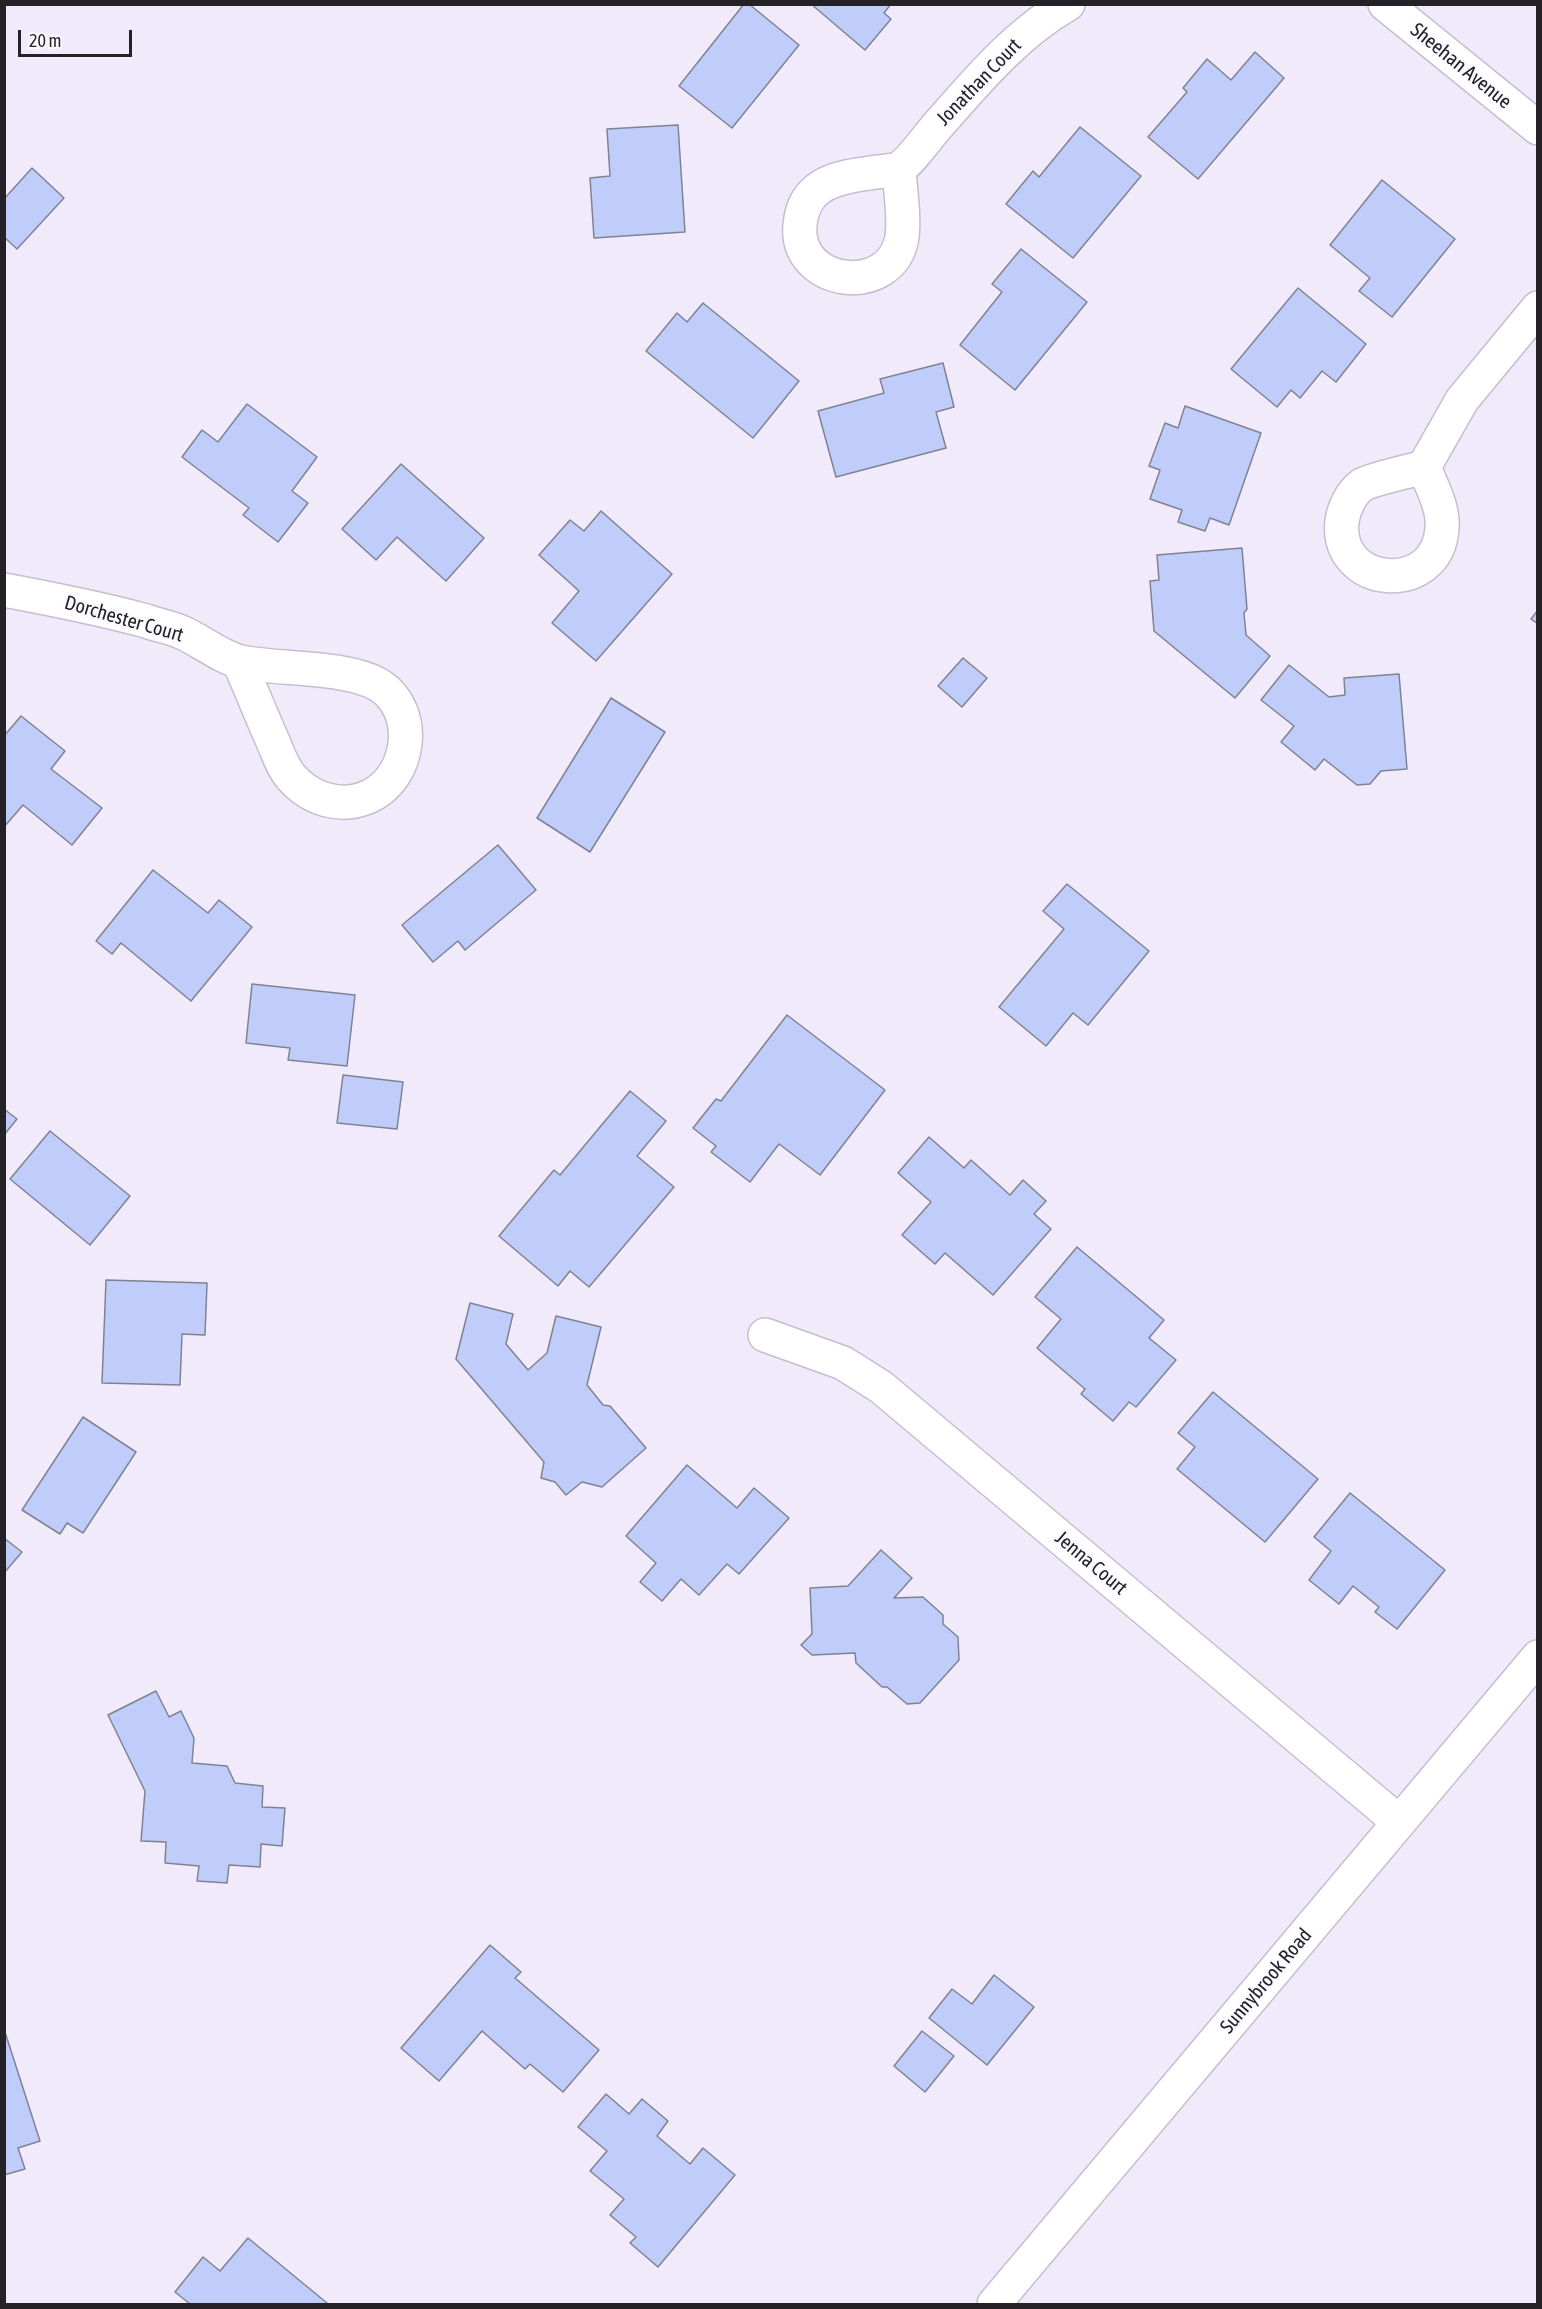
<!DOCTYPE html>
<html>
<head>
<meta charset="utf-8">
<style>
	body { margin:0 }
	#map { position:relative; width:1542px; height:2309px; overflow:hidden; background:#f1eafb; font-family:"Asap Condensed",sans-serif }
	canvas { display:block }
	.frame { position:absolute; inset:0; border:6px solid #242127; pointer-events:none }
	.scale { position:absolute; left:18px; top:30px; width:114px; height:27px; box-sizing:border-box; border:3px solid #242127; border-top:0; padding-left:8px; font-size:18px; line-height:21px; white-space:nowrap; color:#242127; -webkit-text-stroke:4px #fcfafe; paint-order:stroke }
</style>
</head>
<body>
<div id="map">
<canvas width="1542" height="2309"></canvas>
<div class="frame"></div>
<div class="scale">20 m</div>
</div>
<script>
const ctx = document.querySelector('canvas').getContext('2d');
ctx.lineJoin = 'round';
function paint(path, color) { ctx.fillStyle = color; ctx.fill(path, 'evenodd'); }
function stroke(path, color, width, dash) { ctx.strokeStyle = color; ctx.lineWidth = width; ctx.lineCap = dash ? 'butt' : 'round'; ctx.setLineDash(dash || []); ctx.stroke(path); }
function write(font, color, halo, rows, align = 'center') {
  ctx.font = font + ' "Asap Condensed",sans-serif'; ctx.lineWidth = 5; ctx.setLineDash([]); ctx.textBaseline = 'middle'; ctx.strokeStyle = halo; ctx.fillStyle = color; for (const [text, x, y, turn = 0] of rows) {
    ctx.save(); ctx.translate(x, y); ctx.rotate((+turn || 0) * Math.PI / 180); ctx.textAlign = isNaN(turn) ? turn : align; if (halo) ctx.strokeText(text, 0, 0); ctx.fillText(text, 0, 0); ctx.restore();
  }
}
const building = new Path2D(`
	M 744,4 L 749,4 L 799,45 L 732,128 L 679,86 Z
	M 811,4 L 891,4 L 884,13 L 891,19 L 865,50 Z
	M 1255,52 L 1284,78 L 1198,179 L 1148,137 L 1187,92 L 1183,88 L 1207,59 L 1231,80 Z
	M 678,125 L 685,232 L 594,238 L 590,178 L 610,176 L 607,129 Z
	M 1080,127 L 1141,176 L 1073,258 L 1006,204 L 1033,171 L 1039,177 Z
	M 32,168 L 64,198 L 17,249 L 4,237 L 4,199 Z
	M 1382,180 L 1455,239 L 1392,317 L 1359,291 L 1370,278 L 1330,245 Z
	M 1021,249 L 1087,302 L 1015,390 L 960,345 L 1002,292 L 992,284 Z
	M 1298,288 L 1366,344 L 1336,382 L 1322,371 L 1300,398 L 1291,390 L 1277,407 L 1231,369 Z
	M 703,303 L 799,381 L 753,438 L 646,351 L 677,313 L 687,322 Z
	M 943,363 L 954,407 L 936,412 L 946,448 L 836,477 L 818,411 L 884,393 L 880,379 Z
	M 247,404 L 317,457 L 292,491 L 308,503 L 278,542 L 243,515 L 249,508 L 182,457 L 202,430 L 218,442 Z
	M 1185,406 L 1261,433 L 1229,525 L 1210,518 L 1205,531 L 1178,522 L 1182,510 L 1150,499 L 1160,470 L 1149,466 L 1165,423 L 1178,428 Z
	M 401,464 L 484,538 L 446,581 L 397,537 L 376,560 L 342,529 Z
	M 601,511 L 672,574 L 596,661 L 552,623 L 579,591 L 539,555 L 570,520 L 584,531 Z
	M 1242,548 L 1247,609 L 1244,613 L 1246,635 L 1270,656 L 1235,698 L 1154,631 L 1150,581 L 1159,580 L 1157,555 Z
	M 1538,610 L 1538,624 L 1531,619 Z
	M 963,658 L 987,678 L 962,707 L 938,686 Z
	M 1289,665 L 1329,697 L 1345,695 L 1344,678 L 1399,674 L 1407,769 L 1381,771 L 1370,784 L 1357,785 L 1324,759 L 1315,770 L 1281,742 L 1294,726 L 1261,700 Z
	M 611,698 L 665,732 L 590,852 L 537,818 Z
	M 21,716 L 65,751 L 51,769 L 102,808 L 72,845 L 23,805 L 4,827 L 4,736 Z
	M 498,845 L 536,890 L 465,950 L 458,941 L 433,962 L 402,925 Z
	M 153,870 L 208,913 L 219,900 L 252,927 L 191,1001 L 121,943 L 112,954 L 96,941 Z
	M 1067,884 L 1149,951 L 1088,1025 L 1073,1013 L 1046,1046 L 999,1007 L 1064,929 L 1043,911 Z
	M 252,984 L 355,995 L 347,1066 L 288,1060 L 290,1048 L 246,1043 Z
	M 787,1015 L 885,1090 L 820,1175 L 779,1144 L 750,1182 L 711,1152 L 716,1146 L 693,1128 L 716,1099 L 721,1101 Z
	M 343,1075 L 403,1082 L 397,1129 L 337,1123 Z
	M 630,1091 L 666,1121 L 637,1156 L 674,1187 L 589,1287 L 570,1271 L 558,1286 L 499,1236 L 554,1170 L 560,1175 Z
	M 4,1109 L 17,1119 L 4,1135 Z
	M 50,1131 L 130,1196 L 90,1245 L 10,1179 Z
	M 929,1137 L 964,1168 L 971,1160 L 1010,1195 L 1023,1180 L 1046,1201 L 1034,1214 L 1051,1229 L 993,1295 L 945,1253 L 935,1264 L 902,1235 L 931,1202 L 898,1173 Z
	M 1077,1247 L 1164,1320 L 1149,1338 L 1176,1360 L 1136,1407 L 1129,1402 L 1113,1421 L 1081,1394 L 1085,1389 L 1037,1348 L 1061,1319 L 1035,1297 Z
	M 106,1280 L 207,1283 L 205,1335 L 182,1334 L 180,1385 L 102,1383 Z
	M 470,1303 L 513,1314 L 506,1344 L 528,1370 L 547,1353 L 556,1316 L 601,1327 L 587,1385 L 603,1405 L 610,1406 L 646,1448 L 602,1487 L 582,1482 L 566,1495 L 555,1482 L 541,1478 L 544,1462 L 456,1359 Z
	M 1213,1392 L 1318,1479 L 1265,1542 L 1177,1469 L 1195,1447 L 1178,1433 Z
	M 83,1417 L 136,1452 L 83,1533 L 67,1523 L 60,1534 L 22,1510 Z
	M 687,1465 L 737,1508 L 754,1488 L 789,1518 L 739,1574 L 727,1564 L 699,1595 L 681,1579 L 662,1601 L 640,1582 L 656,1563 L 626,1536 Z
	M 1350,1493 L 1445,1570 L 1397,1629 L 1375,1612 L 1379,1607 L 1353,1586 L 1339,1604 L 1309,1580 L 1331,1551 L 1314,1537 Z
	M 4,1538 L 22,1552 L 4,1573 Z
	M 881,1550 L 912,1578 L 894,1598 L 923,1597 L 943,1615 L 943,1624 L 958,1637 L 959,1660 L 920,1703 L 907,1704 L 887,1687 L 882,1687 L 856,1663 L 855,1653 L 812,1655 L 801,1645 L 812,1634 L 810,1588 L 848,1586 Z
	M 156,1691 L 169,1717 L 181,1711 L 194,1738 L 192,1763 L 227,1766 L 235,1783 L 263,1786 L 262,1807 L 285,1808 L 282,1846 L 261,1844 L 260,1867 L 229,1865 L 227,1883 L 197,1881 L 199,1866 L 165,1863 L 166,1842 L 141,1841 L 145,1791 L 108,1715 Z
	M 490,1945 L 521,1972 L 515,1978 L 599,2050 L 563,2092 L 530,2064 L 525,2069 L 482,2031 L 439,2081 L 401,2048 Z
	M 994,1975 L 1034,2007 L 987,2065 L 929,2018 L 952,1989 L 972,2004 Z
	M 4,2029 L 40,2141 L 18,2148 L 25,2169 L 4,2175 Z
	M 922,2031 L 954,2056 L 925,2092 L 894,2066 Z
	M 606,2094 L 629,2114 L 642,2099 L 668,2121 L 657,2136 L 690,2164 L 703,2148 L 735,2175 L 658,2267 L 630,2243 L 636,2237 L 610,2215 L 624,2199 L 590,2171 L 607,2151 L 578,2127 Z
	M 248,2238 L 327,2303 L 325,2304 L 190,2304 L 175,2292 L 203,2257 L 220,2271 Z`);
const street = new Path2D(`
	M 1385,4 L 1538,128
	M 899,169 C 900,191 905,215 902,237 C 892,299 794,286 800,225 C 804,180 842,177 877,172 C 884,171 894,171 900,168 C 911,161 929,135 939,124 C 978,80 1016,34 1068,4
	M 1424,467 C 1431,485 1444,508 1442,528 C 1438,597 1334,588 1342,521 C 1344,508 1351,493 1362,485 C 1372,479 1410,471 1424,467 L 1462,400 L 1538,308
	M 4,590 C 52,599 99,608 146,621 C 157,625 170,627 181,632 C 200,640 222,658 241,662 C 280,670 347,666 379,685 C 420,711 411,778 368,797 C 340,809 310,799 291,777 C 282,767 277,750 271,737 C 260,712 250,687 239,662
	M 765,1335 L 843,1363 L 881,1387 L 1399,1822
	M 994,2304 L 1538,1657`);
const streetNames = [
	["Sheehan Avenue",1461,66,39],
	["Jonathan Court",979,82,-46],
	["Dorchester Court",124,619,16],
	["Jenna Court",1091,1563,40],
	["Sunnybrook Road",1266,1981,-50]
];
paint(building, '#c0ccfa');
stroke(building, '#7f8391', 1.5);
stroke(street, '#c5bece', 36);
stroke(street, '#fff', 33);
write('20px', '#242127', '#fcfafe', streetNames);
</script>
</body>
</html>
